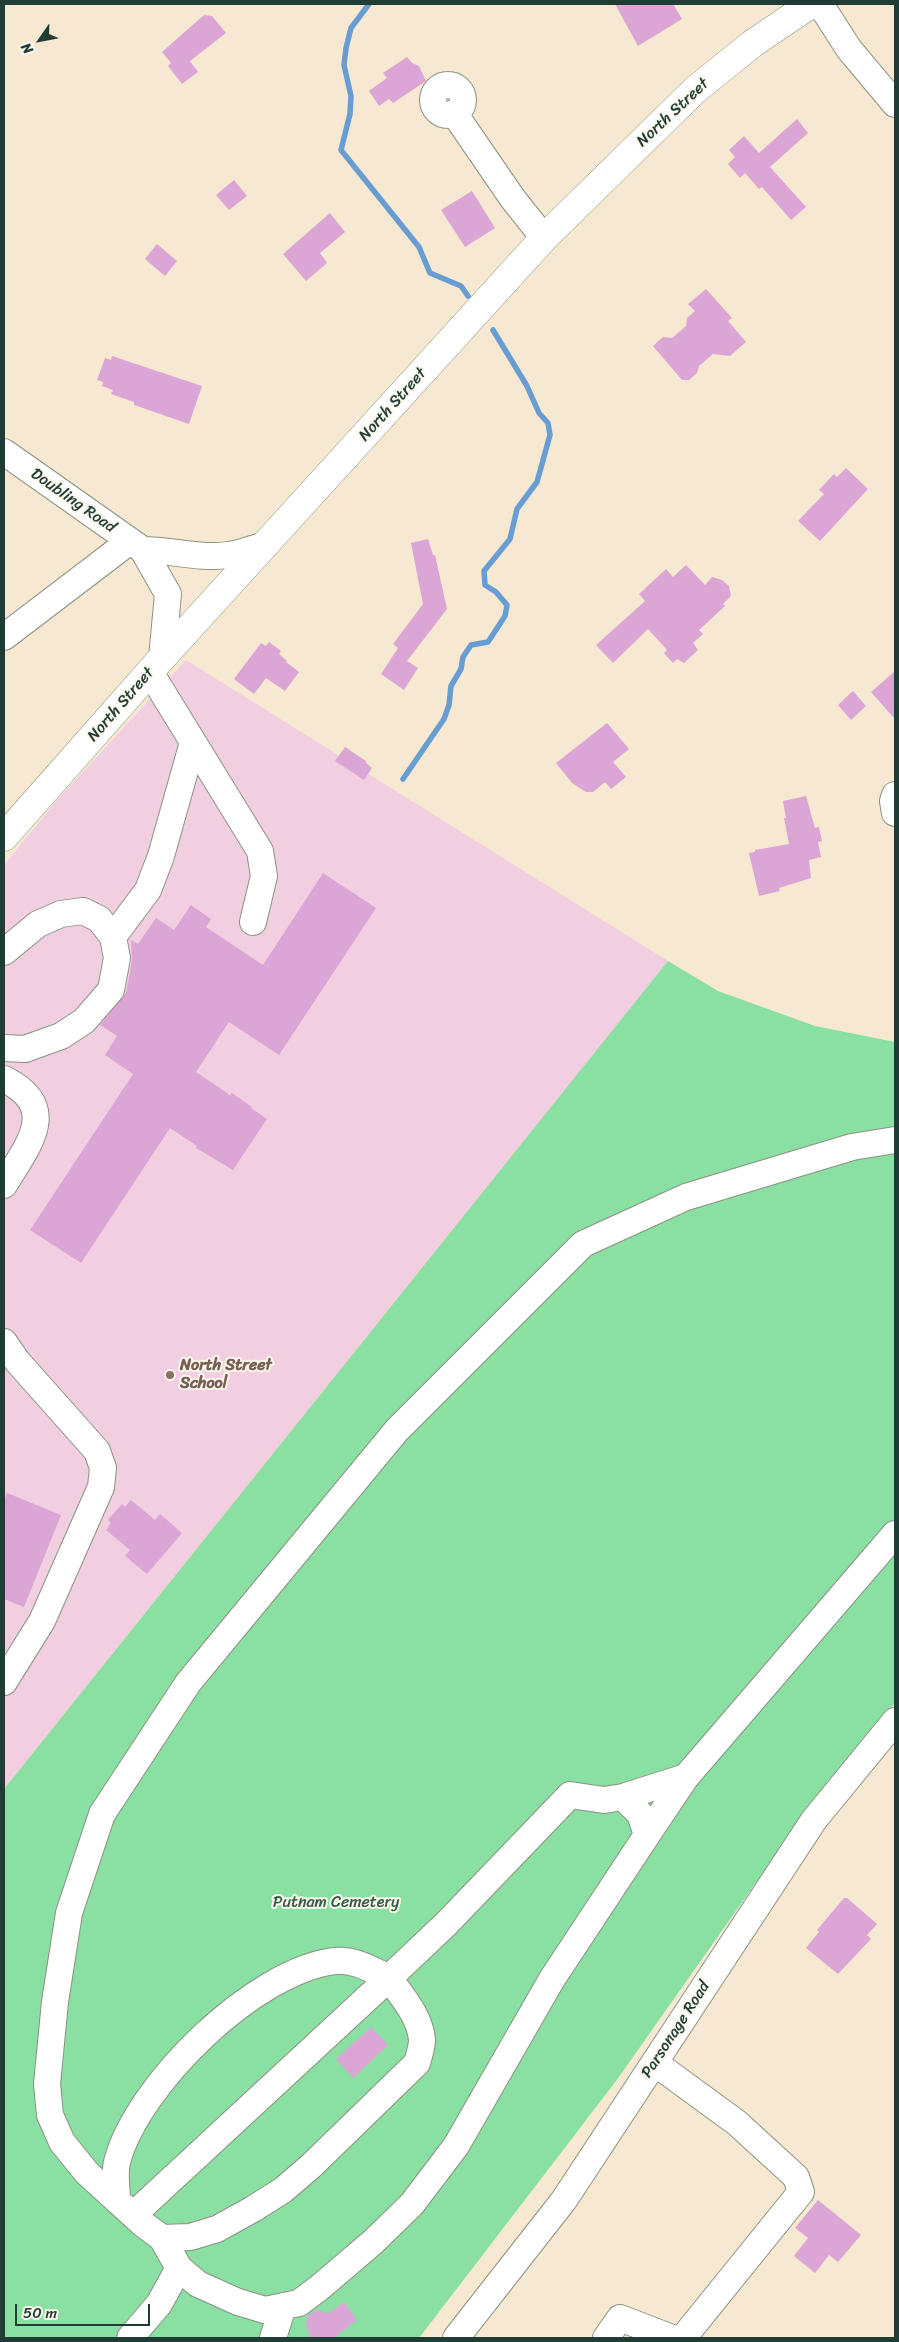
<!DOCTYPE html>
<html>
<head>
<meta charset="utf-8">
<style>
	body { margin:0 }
	#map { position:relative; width:899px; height:2342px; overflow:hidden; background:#f6e8d1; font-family:Sriracha,sans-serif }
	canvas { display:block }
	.frame { position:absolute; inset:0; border:5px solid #1f3d34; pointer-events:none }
	.north { position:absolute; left:15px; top:15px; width:50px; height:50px; -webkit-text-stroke:4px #fbf7ec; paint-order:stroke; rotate:237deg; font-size:14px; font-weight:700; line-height:20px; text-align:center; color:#1f3d34 }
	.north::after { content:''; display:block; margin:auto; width:18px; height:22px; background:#1f3d34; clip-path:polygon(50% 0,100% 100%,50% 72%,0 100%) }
	.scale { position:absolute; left:15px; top:2304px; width:135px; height:22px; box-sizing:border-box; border:2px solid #1f3d34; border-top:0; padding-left:6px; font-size:15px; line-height:18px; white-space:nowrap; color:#1f3d34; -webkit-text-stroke:4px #fbf7ec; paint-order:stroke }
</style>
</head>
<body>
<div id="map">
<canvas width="899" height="2342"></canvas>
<div class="frame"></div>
<div class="north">N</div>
<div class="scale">50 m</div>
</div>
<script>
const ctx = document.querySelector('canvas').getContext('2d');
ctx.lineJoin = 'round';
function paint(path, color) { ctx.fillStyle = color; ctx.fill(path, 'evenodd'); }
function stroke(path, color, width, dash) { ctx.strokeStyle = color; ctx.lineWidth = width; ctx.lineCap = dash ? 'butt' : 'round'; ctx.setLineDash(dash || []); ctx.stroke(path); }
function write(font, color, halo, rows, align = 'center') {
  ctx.font = font + ' Sriracha,sans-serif'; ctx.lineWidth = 4; ctx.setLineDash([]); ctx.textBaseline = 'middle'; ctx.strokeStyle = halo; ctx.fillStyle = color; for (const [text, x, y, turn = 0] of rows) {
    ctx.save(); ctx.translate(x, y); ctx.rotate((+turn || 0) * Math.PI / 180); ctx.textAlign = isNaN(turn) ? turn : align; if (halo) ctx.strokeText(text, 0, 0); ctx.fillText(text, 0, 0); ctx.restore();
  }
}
const built = new Path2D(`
	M 186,660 L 668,961 L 4,1789 L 4,865 L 58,799 Z`);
const green = new Path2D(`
	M 668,961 L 718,991 L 815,1026 L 895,1042 L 895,1703 L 793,1830 L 616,2081 L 419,2338 L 4,2338 L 4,1789 Z`);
const stream = new Path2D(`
	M 369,4 L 351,28 L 346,48 L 344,65 L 351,96 L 350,114 L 341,150 L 419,247 L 430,273 L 461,286 L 468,296
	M 403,779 L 444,719 L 449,705 L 451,686 L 461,669 L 463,657 L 471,645 L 488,642 L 505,616 L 507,605 L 496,592 L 485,585 L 484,571 L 510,539 L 517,509 L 537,482 L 550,435 L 548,423 L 539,413 L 527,386 L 493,330`);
const building = new Path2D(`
	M 615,4 L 673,4 L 682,19 L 638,46 Z
	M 204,15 L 212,16 L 226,33 L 190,61 L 198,72 L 182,84 L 168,66 L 171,63 L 162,52 Z
	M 407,57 L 412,63 L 419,66 L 426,81 L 393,103 L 389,99 L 379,106 L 369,91 L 387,78 L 383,73 Z
	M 797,119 L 808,133 L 770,167 L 806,207 L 791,220 L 762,187 L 759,189 L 745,173 L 740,178 L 728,164 L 735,157 L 729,150 L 744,136 L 759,153 Z
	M 234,180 L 247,196 L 229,210 L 216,195 Z
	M 472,191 L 495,228 L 465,247 L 441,210 Z
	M 330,213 L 345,232 L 320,253 L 327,263 L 306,281 L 283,254 Z
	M 157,244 L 177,261 L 165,276 L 145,259 Z
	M 706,289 L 732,318 L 728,321 L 746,342 L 730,356 L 713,354 L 699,366 L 697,373 L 689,380 L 682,380 L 653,346 L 663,337 L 672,338 L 686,326 L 687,318 L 695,311 L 688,304 Z
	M 112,356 L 202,386 L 189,424 L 134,405 L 134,402 L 111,394 L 113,390 L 102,386 L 103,382 L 97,380 L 105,358 L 111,360 Z
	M 846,468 L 868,489 L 820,541 L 798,521 L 824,494 L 819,490 L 834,474 L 837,477 Z
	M 428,539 L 433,555 L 435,555 L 447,609 L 407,661 L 418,668 L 404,690 L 381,674 L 398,648 L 393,644 L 423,604 L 411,543 Z
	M 686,565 L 705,585 L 712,577 L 722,580 L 729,586 L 731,596 L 723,604 L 725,606 L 699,630 L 703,634 L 693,643 L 698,650 L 684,663 L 677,659 L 673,663 L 664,653 L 667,650 L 648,629 L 613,663 L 596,645 L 645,601 L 639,594 L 666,569 L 673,577 Z
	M 269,642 L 281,651 L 279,654 L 287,661 L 286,662 L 299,672 L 285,691 L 266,678 L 254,694 L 234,679 L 261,643 L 266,646 Z
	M 895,671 L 895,719 L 871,692 Z
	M 853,691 L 866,706 L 851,720 L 838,705 Z
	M 607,723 L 629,749 L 613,762 L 626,777 L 611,789 L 605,782 L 593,792 L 586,792 L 572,783 L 556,763 Z
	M 345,747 L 366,761 L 366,763 L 372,768 L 364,780 L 335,761 Z
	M 806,796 L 815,828 L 819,827 L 822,841 L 818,842 L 821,857 L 809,860 L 811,878 L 779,888 L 780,891 L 759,896 L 749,853 L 755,852 L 755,850 L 789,844 L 784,818 L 786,818 L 783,801 Z
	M 323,873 L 376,908 L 279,1055 L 229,1022 L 196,1072 L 230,1095 L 232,1093 L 252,1107 L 251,1108 L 267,1119 L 233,1170 L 196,1148 L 197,1146 L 170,1128 L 81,1263 L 30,1230 L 133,1074 L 105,1055 L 117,1036 L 100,1025 L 126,993 L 132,960 L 131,940 L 138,944 L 156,918 L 174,930 L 191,905 L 211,919 L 206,927 L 263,965 Z
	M 7,1493 L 61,1515 L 24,1607 L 4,1599 L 4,1501 Z
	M 131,1500 L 155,1520 L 160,1514 L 182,1533 L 147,1574 L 125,1556 L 130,1550 L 106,1530 L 111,1523 L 108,1520 L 122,1504 L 125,1507 Z
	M 844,1898 L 847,1898 L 877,1924 L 867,1935 L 871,1939 L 838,1974 L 806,1948 L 819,1932 L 817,1930 Z
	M 371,2027 L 388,2045 L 353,2078 L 336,2059 Z
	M 818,2200 L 861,2235 L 838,2262 L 829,2255 L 815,2273 L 794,2256 L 808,2238 L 795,2228 Z
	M 344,2302 L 357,2320 L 334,2338 L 310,2338 L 306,2323 L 308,2315 L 317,2310 L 329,2313 Z`);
const minor = new Path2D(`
	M 820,4 L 849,49 L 895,104
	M433 100a15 15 0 1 1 30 0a15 15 0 1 1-30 0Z
	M 454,113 L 513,199 L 544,238
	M 4,452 L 143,550 L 168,594 L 162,658
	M 143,550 C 171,550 199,559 228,555 C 240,554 253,548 265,545
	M 4,637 L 130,541
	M 150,672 L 260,851 L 264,876 L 253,922
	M 895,795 L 893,801 L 895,813
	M 113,937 L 148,890 L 161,856 L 193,742
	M 4,952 L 38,924 L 61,914 L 83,911 L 99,919 L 113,937 L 117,958 L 111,990 L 84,1021 L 61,1036 L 25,1049 L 4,1048
	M 4,1079 C 62,1108 27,1146 4,1185
	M 895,1140 L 852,1147 L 686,1197 L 583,1244 L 397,1430 L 188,1683 L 102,1814 L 69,1913 L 55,2002 L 47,2084 L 50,2115 L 62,2142 L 87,2173 L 143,2224 L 162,2238 L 190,2237 L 217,2229 L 253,2209 L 283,2190 L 311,2166 L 417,2063 C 419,2056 422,2047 422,2040 C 420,2016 402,1997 389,1978 L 447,1923 L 570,1795 L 604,1800 L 623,1797 L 686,1777 L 895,1534
	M 4,1342 L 17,1361 L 97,1451 L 103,1468 L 101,1487 L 42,1621 L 4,1682
	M 623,1797 L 640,1814 L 647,1835 L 686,1777
	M 655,2063 L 737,2123 L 796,2177 L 801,2192 L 683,2338
	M 117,2200 C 117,2189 114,2173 117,2162 C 137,2085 255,1970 335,1961 C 355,1959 372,1970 389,1978 L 133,2215
	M 162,2238 L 179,2268 L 198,2284 L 238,2302 L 265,2310 L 299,2303 L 319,2288 L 373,2242 L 412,2204 L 456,2146 L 552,1979 L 647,1835
	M 130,2338 L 159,2304 L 179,2268
	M 273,2338 L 283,2306
	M 456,2338 L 564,2200 L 814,1820 L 895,1721
	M 606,2338 L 620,2318 L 672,2338`);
const major = new Path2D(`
	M 4,837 L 162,658 L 544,238 L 695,90 L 752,44 L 811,4`);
const markers = [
	[170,1375,5,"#8d6e63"]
];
const streetNames = [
	["North Street",673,113,-43],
	["North Street",393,405,-48],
	["Doubling Road",73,501,35],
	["North Street",121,705,-49],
	["Parsonage Road",676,2030,-57]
];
const educationNames = [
	["North Street",180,1366],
	["School",180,1384]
];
const parkNames = [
	["Putnam Cemetery",336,1903]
];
paint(built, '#f2cfe0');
paint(green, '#8adfa2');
stroke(stream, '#689dd4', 5.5);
paint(building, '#dba5d6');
stroke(minor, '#8a9282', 28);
stroke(major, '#8a9282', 29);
stroke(minor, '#fff', 26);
stroke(major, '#fff', 28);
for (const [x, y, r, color] of markers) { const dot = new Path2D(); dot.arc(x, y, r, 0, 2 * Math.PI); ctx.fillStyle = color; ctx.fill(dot); stroke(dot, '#fbf7ec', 2); }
write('16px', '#1f3d34', '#fbf7ec', streetNames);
write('bold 16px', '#785e54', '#fbf7ec', educationNames, 'left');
write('16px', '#345d4a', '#fbf7ec', parkNames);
</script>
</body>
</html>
